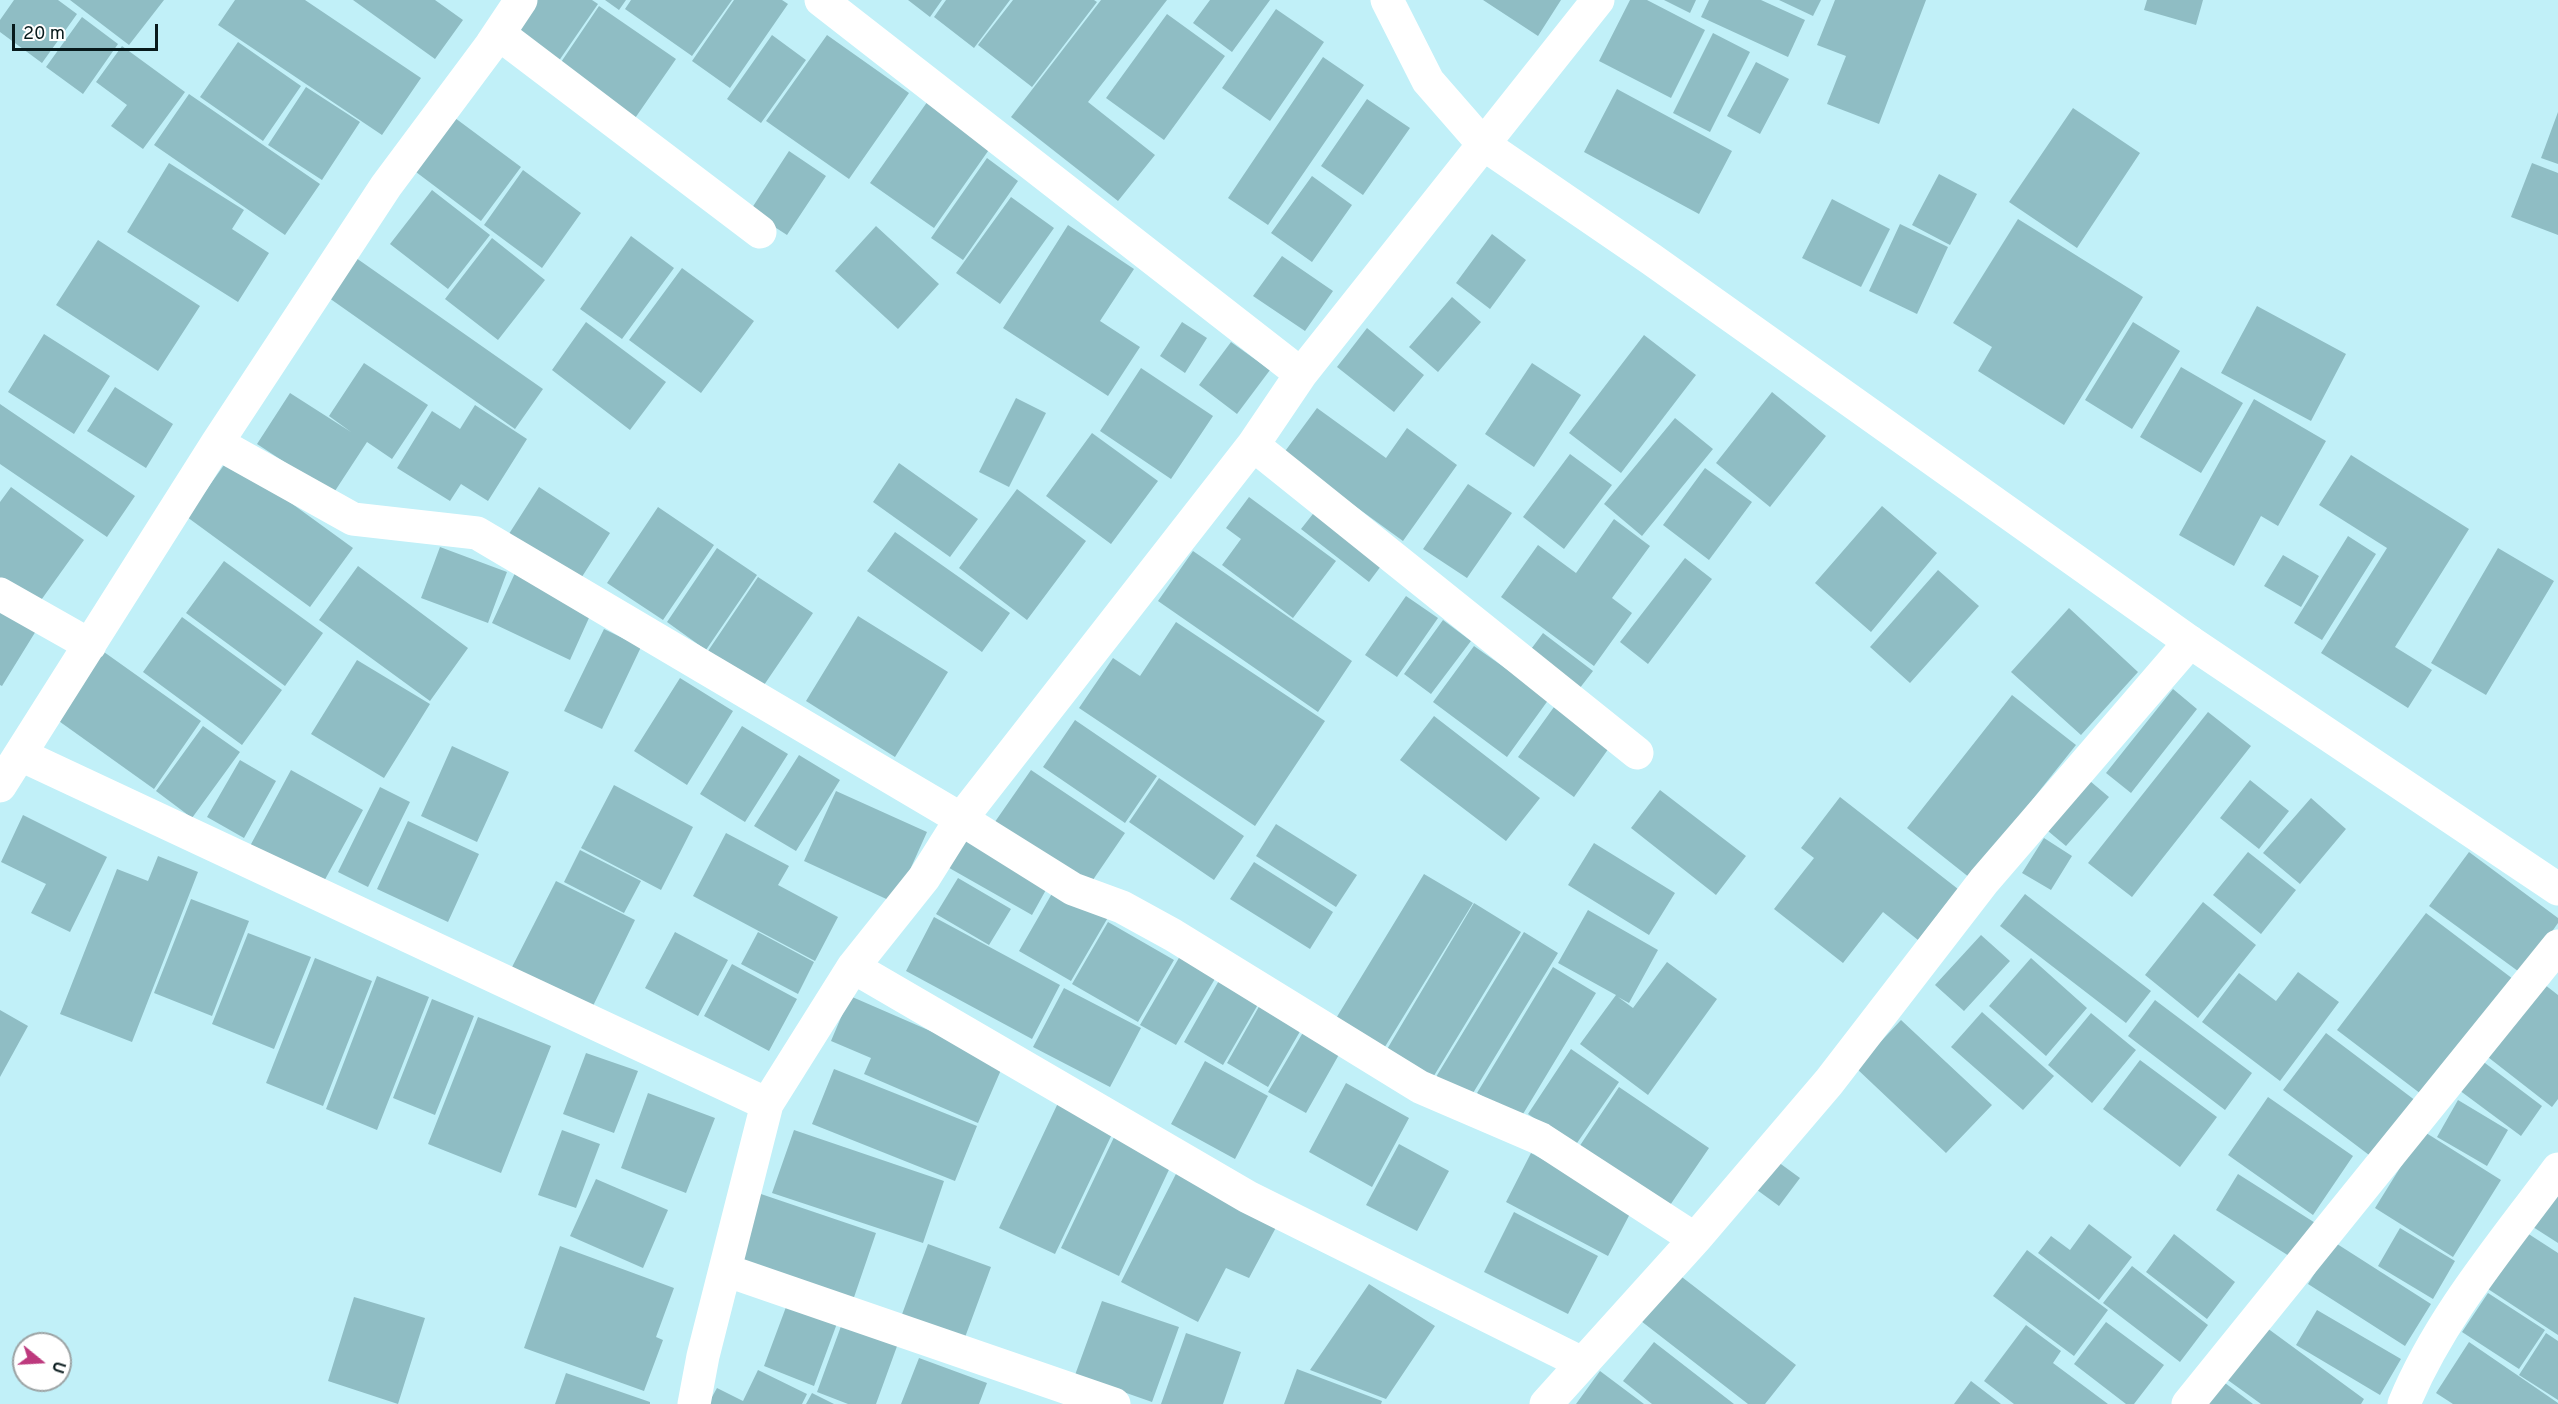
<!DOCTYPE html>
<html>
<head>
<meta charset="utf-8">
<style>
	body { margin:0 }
	#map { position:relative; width:2558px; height:1404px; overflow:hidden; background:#c1f0f8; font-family:Overpass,sans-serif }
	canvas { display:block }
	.north { position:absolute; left:12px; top:1332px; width:60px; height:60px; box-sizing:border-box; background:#fff; border:2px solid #9ca3a4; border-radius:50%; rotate:108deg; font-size:16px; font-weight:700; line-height:24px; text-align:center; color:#081a1c }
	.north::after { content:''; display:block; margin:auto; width:21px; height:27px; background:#bd397d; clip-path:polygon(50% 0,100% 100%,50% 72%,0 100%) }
	.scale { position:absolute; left:12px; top:24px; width:146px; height:27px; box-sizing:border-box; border:3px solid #081a1c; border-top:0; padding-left:8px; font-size:18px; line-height:21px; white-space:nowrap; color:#081a1c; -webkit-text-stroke:4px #fff; paint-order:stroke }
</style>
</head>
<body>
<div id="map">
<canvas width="2558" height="1404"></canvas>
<div class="north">U</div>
<div class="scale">20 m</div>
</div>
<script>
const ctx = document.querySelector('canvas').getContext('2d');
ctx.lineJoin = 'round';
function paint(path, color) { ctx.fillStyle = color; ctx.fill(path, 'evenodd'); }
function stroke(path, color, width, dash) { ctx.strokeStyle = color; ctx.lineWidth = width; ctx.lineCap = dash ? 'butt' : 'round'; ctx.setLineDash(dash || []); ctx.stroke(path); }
const building = new Path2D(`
	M 14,0 L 58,0 L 77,14 L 42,63 L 0,32 L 0,20 Z
	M 70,0 L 164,0 L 129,45 Z
	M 235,0 L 305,0 L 421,78 L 382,135 L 218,25 Z
	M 353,0 L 435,0 L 463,20 L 435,59 Z
	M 532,0 L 592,0 L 598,4 L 554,68 L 508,36 Z
	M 605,0 L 626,0 L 619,10 Z
	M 631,0 L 732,0 L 692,56 L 625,9 Z
	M 734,0 L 782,0 L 788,4 L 730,88 L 692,61 Z
	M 908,0 L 942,0 L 930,17 Z
	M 946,0 L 1010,0 L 974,48 L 934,17 Z
	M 1013,0 L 1094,0 L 1097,2 L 1032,87 L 978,45 Z
	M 1101,0 L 1167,0 L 1088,102 L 1155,155 L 1118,201 L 1011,117 Z
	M 1210,0 L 1270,0 L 1232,52 L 1193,23 Z
	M 1483,0 L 1561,0 L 1538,36 Z
	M 1630,0 L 1647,0 L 1705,30 L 1671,98 L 1599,61 Z
	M 1664,0 L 1696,0 L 1690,13 Z
	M 1709,0 L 1761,0 L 1805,20 L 1788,57 L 1701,17 Z
	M 1779,0 L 1821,0 L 1813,16 Z
	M 1835,0 L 1926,0 L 1879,124 L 1827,104 L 1846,56 L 1817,45 Z
	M 2147,0 L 2203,0 L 2196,25 L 2144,10 Z
	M 599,6 L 676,59 L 631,124 L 555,71 Z
	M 1276,9 L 1324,42 L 1270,121 L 1222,88 Z
	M 1167,14 L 1225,56 L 1164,140 L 1106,98 Z
	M 82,17 L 118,44 L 83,94 L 46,67 Z
	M 1713,33 L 1750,52 L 1710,132 L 1673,113 Z
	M 772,35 L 806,60 L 761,123 L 727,99 Z
	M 827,35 L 909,93 L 849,179 L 766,121 Z
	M 238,42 L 301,86 L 263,141 L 200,97 Z
	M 122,46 L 185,92 L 143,149 L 111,126 L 127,105 L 96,82 Z
	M 1323,57 L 1364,85 L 1268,225 L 1228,198 Z
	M 1756,62 L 1789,79 L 1760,134 L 1727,116 Z
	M 306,87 L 360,122 L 322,180 L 268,145 Z
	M 1617,89 L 1732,151 L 1699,214 L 1584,152 Z
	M 189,94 L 320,184 L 285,235 L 154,145 Z
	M 930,98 L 993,144 L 934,228 L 870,183 Z
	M 1367,99 L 1410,128 L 1363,195 L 1321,166 Z
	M 2073,108 L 2140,153 L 2077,248 L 2009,202 Z
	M 2558,112 L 2558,164 L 2541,158 Z
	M 451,115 L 521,167 L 481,221 L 412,169 Z
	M 789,151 L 826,176 L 787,235 L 750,211 Z
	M 987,158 L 1018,181 L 963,260 L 931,238 Z
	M 169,163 L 244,210 L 232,229 L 269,253 L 238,302 L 127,232 Z
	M 2532,163 L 2558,173 L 2558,235 L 2511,217 Z
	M 523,170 L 581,213 L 542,268 L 484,225 Z
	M 1939,174 L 1977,194 L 1950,245 L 1912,225 Z
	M 1312,176 L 1352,205 L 1312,262 L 1271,233 Z
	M 432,190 L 490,235 L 448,289 L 390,244 Z
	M 1011,197 L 1054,228 L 1000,304 L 956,273 Z
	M 1832,199 L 1890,229 L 1861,287 L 1802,258 Z
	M 2018,219 L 2143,297 L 2064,425 L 1978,371 L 1992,347 L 1953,323 Z
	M 1900,224 L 1948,247 L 1917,314 L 1869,291 Z
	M 1068,225 L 1134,269 L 1100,321 L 1140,347 L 1108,396 L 1003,328 Z
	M 876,226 L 939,284 L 898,329 L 835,271 Z
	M 1492,234 L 1526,260 L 1490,309 L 1456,283 Z
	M 631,236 L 674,268 L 622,339 L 580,309 Z
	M 492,238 L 545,280 L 498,340 L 445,299 Z
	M 98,240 L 200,306 L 158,371 L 56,305 Z
	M 349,253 L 543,389 L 515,429 L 322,293 Z
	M 1282,256 L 1333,291 L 1305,331 L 1253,296 Z
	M 682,268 L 754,321 L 701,393 L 629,340 Z
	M 1452,297 L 1481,322 L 1438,372 L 1409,347 Z
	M 2257,306 L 2346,354 L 2311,421 L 2221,373 Z
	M 586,322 L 666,382 L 630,430 L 552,370 Z
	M 1182,322 L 1207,338 L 1185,373 L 1160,356 Z
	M 2133,322 L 2180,351 L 2132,429 L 2085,400 Z
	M 1367,328 L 1424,375 L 1394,412 L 1337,367 Z
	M 44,334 L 110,376 L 74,434 L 8,392 Z
	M 1644,335 L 1696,375 L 1621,473 L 1569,433 Z
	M 1231,342 L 1270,370 L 1237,414 L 1199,385 Z
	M 364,363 L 428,405 L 392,459 L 367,442 L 333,494 L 257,444 L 290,393 L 351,432 L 329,416 Z
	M 1532,363 L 1581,395 L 1534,467 L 1485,434 Z
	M 2181,367 L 2243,403 L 2201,473 L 2140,437 Z
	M 1141,368 L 1213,416 L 1171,479 L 1100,431 Z
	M 115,387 L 173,424 L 146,468 L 87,431 Z
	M 1772,392 L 1826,436 L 1770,507 L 1716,463 Z
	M 1016,398 L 1046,413 L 1009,487 L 979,472 Z
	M 2254,399 L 2326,441 L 2278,526 L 2261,516 L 2234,566 L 2179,535 Z
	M 0,404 L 135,496 L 107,537 L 0,464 Z
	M 475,405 L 527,439 L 488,501 L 461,484 L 450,501 L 397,468 L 432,411 L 460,429 Z
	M 1317,408 L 1386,458 L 1407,428 L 1457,465 L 1403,541 L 1283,454 Z
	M 1675,418 L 1713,449 L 1642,536 L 1604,504 Z
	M 1092,433 L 1158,481 L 1111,544 L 1046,496 Z
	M 1570,454 L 1612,485 L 1564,549 L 1523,517 Z
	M 2351,455 L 2469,529 L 2395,647 L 2432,670 L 2408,708 L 2321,653 L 2387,548 L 2319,505 Z
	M 229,458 L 353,548 L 310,607 L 187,517 Z
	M 899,463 L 978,519 L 950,557 L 873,502 Z
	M 1705,468 L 1752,502 L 1709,560 L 1663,525 Z
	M 1468,484 L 1512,513 L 1467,578 L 1423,549 Z
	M 11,487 L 84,540 L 34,610 L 0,585 L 0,502 Z
	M 539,487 L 610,533 L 578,583 L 507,537 Z
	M 1017,489 L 1086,541 L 1027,620 L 959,568 Z
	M 1249,497 L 1336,561 L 1293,618 L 1222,565 L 1241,539 L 1226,528 Z
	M 1320,505 L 1387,558 L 1369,582 L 1301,529 Z
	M 1882,506 L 1937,553 L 1871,632 L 1815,583 Z
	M 658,507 L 714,545 L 663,620 L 607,583 Z
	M 1614,519 L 1650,546 L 1612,598 L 1632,613 L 1594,666 L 1501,597 L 1538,545 L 1576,573 Z
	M 895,532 L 1010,613 L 982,652 L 867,571 Z
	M 2348,536 L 2376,554 L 2322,640 L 2294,623 Z
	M 440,547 L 507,572 L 488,623 L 421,598 Z
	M 717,548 L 757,575 L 706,650 L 667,622 Z
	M 2498,548 L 2554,581 L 2486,695 L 2431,663 Z
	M 1193,551 L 1352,661 L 1318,712 L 1158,601 Z
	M 2283,555 L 2319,576 L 2301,607 L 2264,586 Z
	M 1685,558 L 1712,579 L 1648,664 L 1620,642 Z
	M 224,561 L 323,633 L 285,686 L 186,613 Z
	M 358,566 L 468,648 L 430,701 L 319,620 Z
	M 1938,570 L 1979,606 L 1910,683 L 1870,647 Z
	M 515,573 L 593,609 L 570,660 L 492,623 Z
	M 758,577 L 813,613 L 762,688 L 708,651 Z
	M 1406,596 L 1438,618 L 1397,677 L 1365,655 Z
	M 0,601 L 39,626 L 2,686 L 0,685 Z
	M 2069,608 L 2138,672 L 2081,735 L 2011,672 Z
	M 858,616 L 948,672 L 895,757 L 806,701 Z
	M 182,617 L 282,690 L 242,745 L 143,672 Z
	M 1443,620 L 1471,641 L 1431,694 L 1404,674 Z
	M 1176,622 L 1325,721 L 1255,826 L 1079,708 L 1113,658 L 1140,676 Z
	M 604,629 L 641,647 L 602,729 L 564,711 Z
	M 1543,633 L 1593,671 L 1576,693 L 1526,656 Z
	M 1474,646 L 1549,699 L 1507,757 L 1433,702 Z
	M 104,652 L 201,721 L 154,789 L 56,719 Z
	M 357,660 L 430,704 L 384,778 L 311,734 Z
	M 680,678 L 733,711 L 687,785 L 634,751 Z
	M 2173,689 L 2197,709 L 2131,793 L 2106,773 Z
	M 2012,695 L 2076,745 L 1970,878 L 1907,828 Z
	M 1554,707 L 1609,748 L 1574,797 L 1518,757 Z
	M 2208,712 L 2251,746 L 2132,897 L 2088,863 Z
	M 1434,716 L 1540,798 L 1506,841 L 1400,760 Z
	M 1075,720 L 1157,776 L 1125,823 L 1043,767 Z
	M 203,726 L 240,752 L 192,818 L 156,791 Z
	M 742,726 L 788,754 L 745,822 L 700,794 Z
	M 452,746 L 509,772 L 477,842 L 421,816 Z
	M 799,755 L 840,780 L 796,851 L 754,826 Z
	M 240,760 L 276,781 L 244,838 L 207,817 Z
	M 291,770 L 363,810 L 322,885 L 250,846 Z
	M 1031,770 L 1125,833 L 1084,893 L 990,829 Z
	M 2084,776 L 2109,797 L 2066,846 L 2042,826 Z
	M 1159,778 L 1244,836 L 1214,880 L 1129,822 Z
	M 2250,780 L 2289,811 L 2259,849 L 2220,818 Z
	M 614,785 L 693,827 L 661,890 L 581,848 Z
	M 380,787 L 410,802 L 368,887 L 338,872 Z
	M 1660,790 L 1746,856 L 1716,895 L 1631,828 Z
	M 836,791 L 927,832 L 895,903 L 804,861 Z
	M 1840,797 L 1958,889 L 1918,940 L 1883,912 L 1843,963 L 1774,909 L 1814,858 L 1801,848 Z
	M 2311,798 L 2346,829 L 2300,884 L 2263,853 Z
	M 23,815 L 107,857 L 70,932 L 31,913 L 46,884 L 1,862 Z
	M 408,821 L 479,854 L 448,922 L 377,889 Z
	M 1276,824 L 1357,875 L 1336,907 L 1256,856 Z
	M 965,828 L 1052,879 L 1032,915 L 944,865 Z
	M 726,833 L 789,866 L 778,885 L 838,917 L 815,961 L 693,896 Z
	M 2044,838 L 2072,856 L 2051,890 L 2022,873 Z
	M 1594,843 L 1675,893 L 1649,935 L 1568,885 Z
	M 580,850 L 641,881 L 624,913 L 564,882 Z
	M 2248,852 L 2296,890 L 2261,934 L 2213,895 Z
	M 2469,852 L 2558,918 L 2558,923 L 2522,974 L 2429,906 Z
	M 158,856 L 198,872 L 132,1042 L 60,1014 L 117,869 L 148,881 Z
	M 1254,862 L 1333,912 L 1310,949 L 1230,899 Z
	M 1424,874 L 1473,903 L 1383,1050 L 1335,1020 Z
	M 958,878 L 1011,909 L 989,945 L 936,914 Z
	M 556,881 L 635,920 L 591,1010 L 511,969 Z
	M 1058,883 L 1110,914 L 1071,981 L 1019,951 Z
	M 2025,894 L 2151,991 L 2126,1023 L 2000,926 Z
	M 191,899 L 249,921 L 212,1016 L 154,993 Z
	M 2203,902 L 2256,945 L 2198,1018 L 2145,975 Z
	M 1474,903 L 1521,932 L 1432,1079 L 1386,1051 Z
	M 1588,910 L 1658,950 L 1629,1003 L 1618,997 L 1633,1008 L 1667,962 L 1717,999 L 1648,1095 L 1580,1044 L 1616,995 L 1558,963 Z
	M 2426,913 L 2513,979 L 2425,1097 L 2337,1030 Z
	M 934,917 L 1060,985 L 1032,1039 L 906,971 Z
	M 1108,922 L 1174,960 L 1138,1022 L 1072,984 Z
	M 675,932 L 728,960 L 698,1016 L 645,988 Z
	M 758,932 L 814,962 L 798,994 L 741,964 Z
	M 1524,932 L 1558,953 L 1470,1098 L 1436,1077 Z
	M 248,933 L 311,957 L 274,1049 L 212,1024 Z
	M 1981,935 L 2010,961 L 1964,1011 L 1935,985 Z
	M 1180,956 L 1216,977 L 1176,1045 L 1140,1025 Z
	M 315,958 L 372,981 L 323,1106 L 266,1083 Z
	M 2031,958 L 2087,1008 L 2046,1056 L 1989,1006 Z
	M 732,964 L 797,999 L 769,1051 L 704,1016 Z
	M 1553,967 L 1596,993 L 1520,1119 L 1477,1093 Z
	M 2298,972 L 2339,1002 L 2280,1081 L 2202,1022 L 2239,973 L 2276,1001 Z
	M 377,976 L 429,997 L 377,1130 L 326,1109 Z
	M 1221,977 L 1260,1001 L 1223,1065 L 1184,1042 Z
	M 2540,981 L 2558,995 L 2558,1099 L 2552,1107 L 2484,1054 Z
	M 1064,988 L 1141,1028 L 1110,1087 L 1033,1047 Z
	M 850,996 L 1004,1063 L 978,1123 L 864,1074 L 871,1058 L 831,1041 Z
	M 432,999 L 474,1016 L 435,1115 L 393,1098 Z
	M 2155,1000 L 2252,1073 L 2225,1110 L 2128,1036 Z
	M 1261,1003 L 1302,1028 L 1268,1087 L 1227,1063 Z
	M 0,1010 L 28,1026 L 0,1077 Z
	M 1982,1012 L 2054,1076 L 2023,1110 L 1951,1047 Z
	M 2091,1013 L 2136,1050 L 2092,1103 L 2048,1065 Z
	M 478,1017 L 551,1046 L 501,1173 L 428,1144 Z
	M 1901,1020 L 1992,1105 L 1946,1153 L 1856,1068 Z
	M 1305,1029 L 1341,1051 L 1306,1113 L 1268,1092 Z
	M 2326,1033 L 2420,1104 L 2377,1161 L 2283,1090 Z
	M 1571,1049 L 1619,1082 L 1575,1146 L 1528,1114 Z
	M 586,1053 L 638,1071 L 614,1133 L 563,1114 Z
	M 2140,1060 L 2217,1117 L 2180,1167 L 2103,1109 Z
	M 2481,1060 L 2542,1106 L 2521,1136 L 2459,1090 Z
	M 1205,1061 L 1268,1096 L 1235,1159 L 1171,1124 Z
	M 834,1069 L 977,1126 L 955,1181 L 812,1124 Z
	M 1346,1083 L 1409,1118 L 1372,1187 L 1309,1152 Z
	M 1619,1087 L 1709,1148 L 1664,1214 L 1575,1153 Z
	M 648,1093 L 715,1118 L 686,1193 L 621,1168 Z
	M 2268,1097 L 2353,1156 L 2313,1215 L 2228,1155 Z
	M 2458,1100 L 2508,1130 L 2487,1166 L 2437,1137 Z
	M 1058,1103 L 1114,1130 L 1055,1254 L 999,1228 Z
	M 562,1130 L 600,1144 L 576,1208 L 538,1195 Z
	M 794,1130 L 944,1181 L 923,1243 L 772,1193 Z
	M 1117,1131 L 1174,1159 L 1119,1276 L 1061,1248 Z
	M 2423,1131 L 2501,1180 L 2453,1257 L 2375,1208 Z
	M 1399,1144 L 1449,1171 L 1417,1231 L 1366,1205 Z
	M 1531,1153 L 1633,1208 L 1608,1256 L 1506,1202 Z
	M 1774,1159 L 1800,1178 L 1779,1206 L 1753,1187 Z
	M 1180,1166 L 1281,1218 L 1249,1278 L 1226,1268 L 1198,1322 L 1121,1282 Z
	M 2238,1174 L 2320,1226 L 2297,1261 L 2216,1210 Z
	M 596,1179 L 668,1210 L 643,1268 L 570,1236 Z
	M 2558,1187 L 2558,1243 L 2533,1227 Z
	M 758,1193 L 876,1233 L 851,1306 L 733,1267 Z
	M 1514,1212 L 1598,1256 L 1568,1314 L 1484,1272 Z
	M 2089,1224 L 2132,1257 L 2099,1300 L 2038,1253 L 2051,1236 L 2070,1250 Z
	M 2400,1228 L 2455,1261 L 2433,1299 L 2378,1266 Z
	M 2524,1231 L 2558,1253 L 2558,1335 L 2488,1289 Z
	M 2174,1234 L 2235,1282 L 2207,1319 L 2146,1272 Z
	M 2334,1242 L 2431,1304 L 2405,1346 L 2308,1284 Z
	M 928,1244 L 991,1267 L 964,1340 L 901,1317 Z
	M 560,1246 L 674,1288 L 656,1337 L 663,1340 L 644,1391 L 524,1348 Z
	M 2027,1250 L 2108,1310 L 2074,1356 L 1993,1296 Z
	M 2132,1266 L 2208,1325 L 2180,1362 L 2103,1303 Z
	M 1678,1274 L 1796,1365 L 1765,1404 L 1748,1404 L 1641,1321 Z
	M 1369,1284 L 1435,1326 L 1386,1399 L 1310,1370 Z
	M 2488,1293 L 2545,1330 L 2519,1369 L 2462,1332 Z
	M 354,1297 L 425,1318 L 398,1404 L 328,1381 Z
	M 789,1299 L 839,1318 L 814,1386 L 764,1366 Z
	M 1102,1301 L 1179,1327 L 1152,1402 L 1075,1375 Z
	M 2317,1310 L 2401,1359 L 2380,1395 L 2296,1345 Z
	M 844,1318 L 900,1338 L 876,1404 L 848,1404 L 817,1392 Z
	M 2106,1322 L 2164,1365 L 2134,1404 L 2126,1404 L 2074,1364 Z
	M 2026,1325 L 2061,1351 L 2053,1363 L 2108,1404 L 2014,1404 L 1984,1381 Z
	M 2263,1325 L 2364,1399 L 2361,1404 L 2261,1404 L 2225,1378 Z
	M 1186,1333 L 1241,1352 L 1223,1404 L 1161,1404 Z
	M 2546,1333 L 2558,1341 L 2558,1400 L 2519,1375 Z
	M 1654,1342 L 1734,1404 L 1652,1404 L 1623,1381 Z
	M 2469,1342 L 2558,1403 L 2558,1404 L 2453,1404 L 2436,1393 Z
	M 919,1358 L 987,1383 L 979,1404 L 901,1404 Z
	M 1297,1369 L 1382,1401 L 1381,1404 L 1284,1404 Z
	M 758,1370 L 807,1394 L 802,1404 L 708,1404 L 717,1388 L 743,1401 Z
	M 1600,1371 L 1644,1404 L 1576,1404 Z
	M 566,1373 L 650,1402 L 650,1404 L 555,1404 Z
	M 2221,1380 L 2253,1404 L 2203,1404 Z
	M 1971,1381 L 2001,1404 L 1954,1404 Z
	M 812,1393 L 834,1404 L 806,1404 Z`);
const street = new Path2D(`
	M 821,0 L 1301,374
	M 499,34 L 760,232
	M 217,443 L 353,519 L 477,533 L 961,819 L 1073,889 L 1122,907 L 1173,935 L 1420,1087 L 1541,1139 L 1695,1239
	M 1253,445 L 1637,753
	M 0,594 L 90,645
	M 21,755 L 767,1104
	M 0,786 L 217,443 L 386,186 L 491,45 L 521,0
	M 853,967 L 1248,1197 L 1582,1363
	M 725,1270 L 1114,1404
	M 694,1404 L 703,1356 L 767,1104 L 853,967 L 924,878 L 961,819 L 1253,445 L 1301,374 L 1598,0
	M 1546,1404 L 1695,1239 L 1829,1082 L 1984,881 L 2190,642
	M 2188,1404 L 2558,946
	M 2404,1404 C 2440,1317 2502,1245 2558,1169`);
const primary = new Path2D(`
	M 1387,0 L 1428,81 L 1483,144 L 1651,259 L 2190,642 L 2558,889`);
paint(building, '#8fbdc4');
stroke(street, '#fff', 33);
stroke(primary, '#fff', 33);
</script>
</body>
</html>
